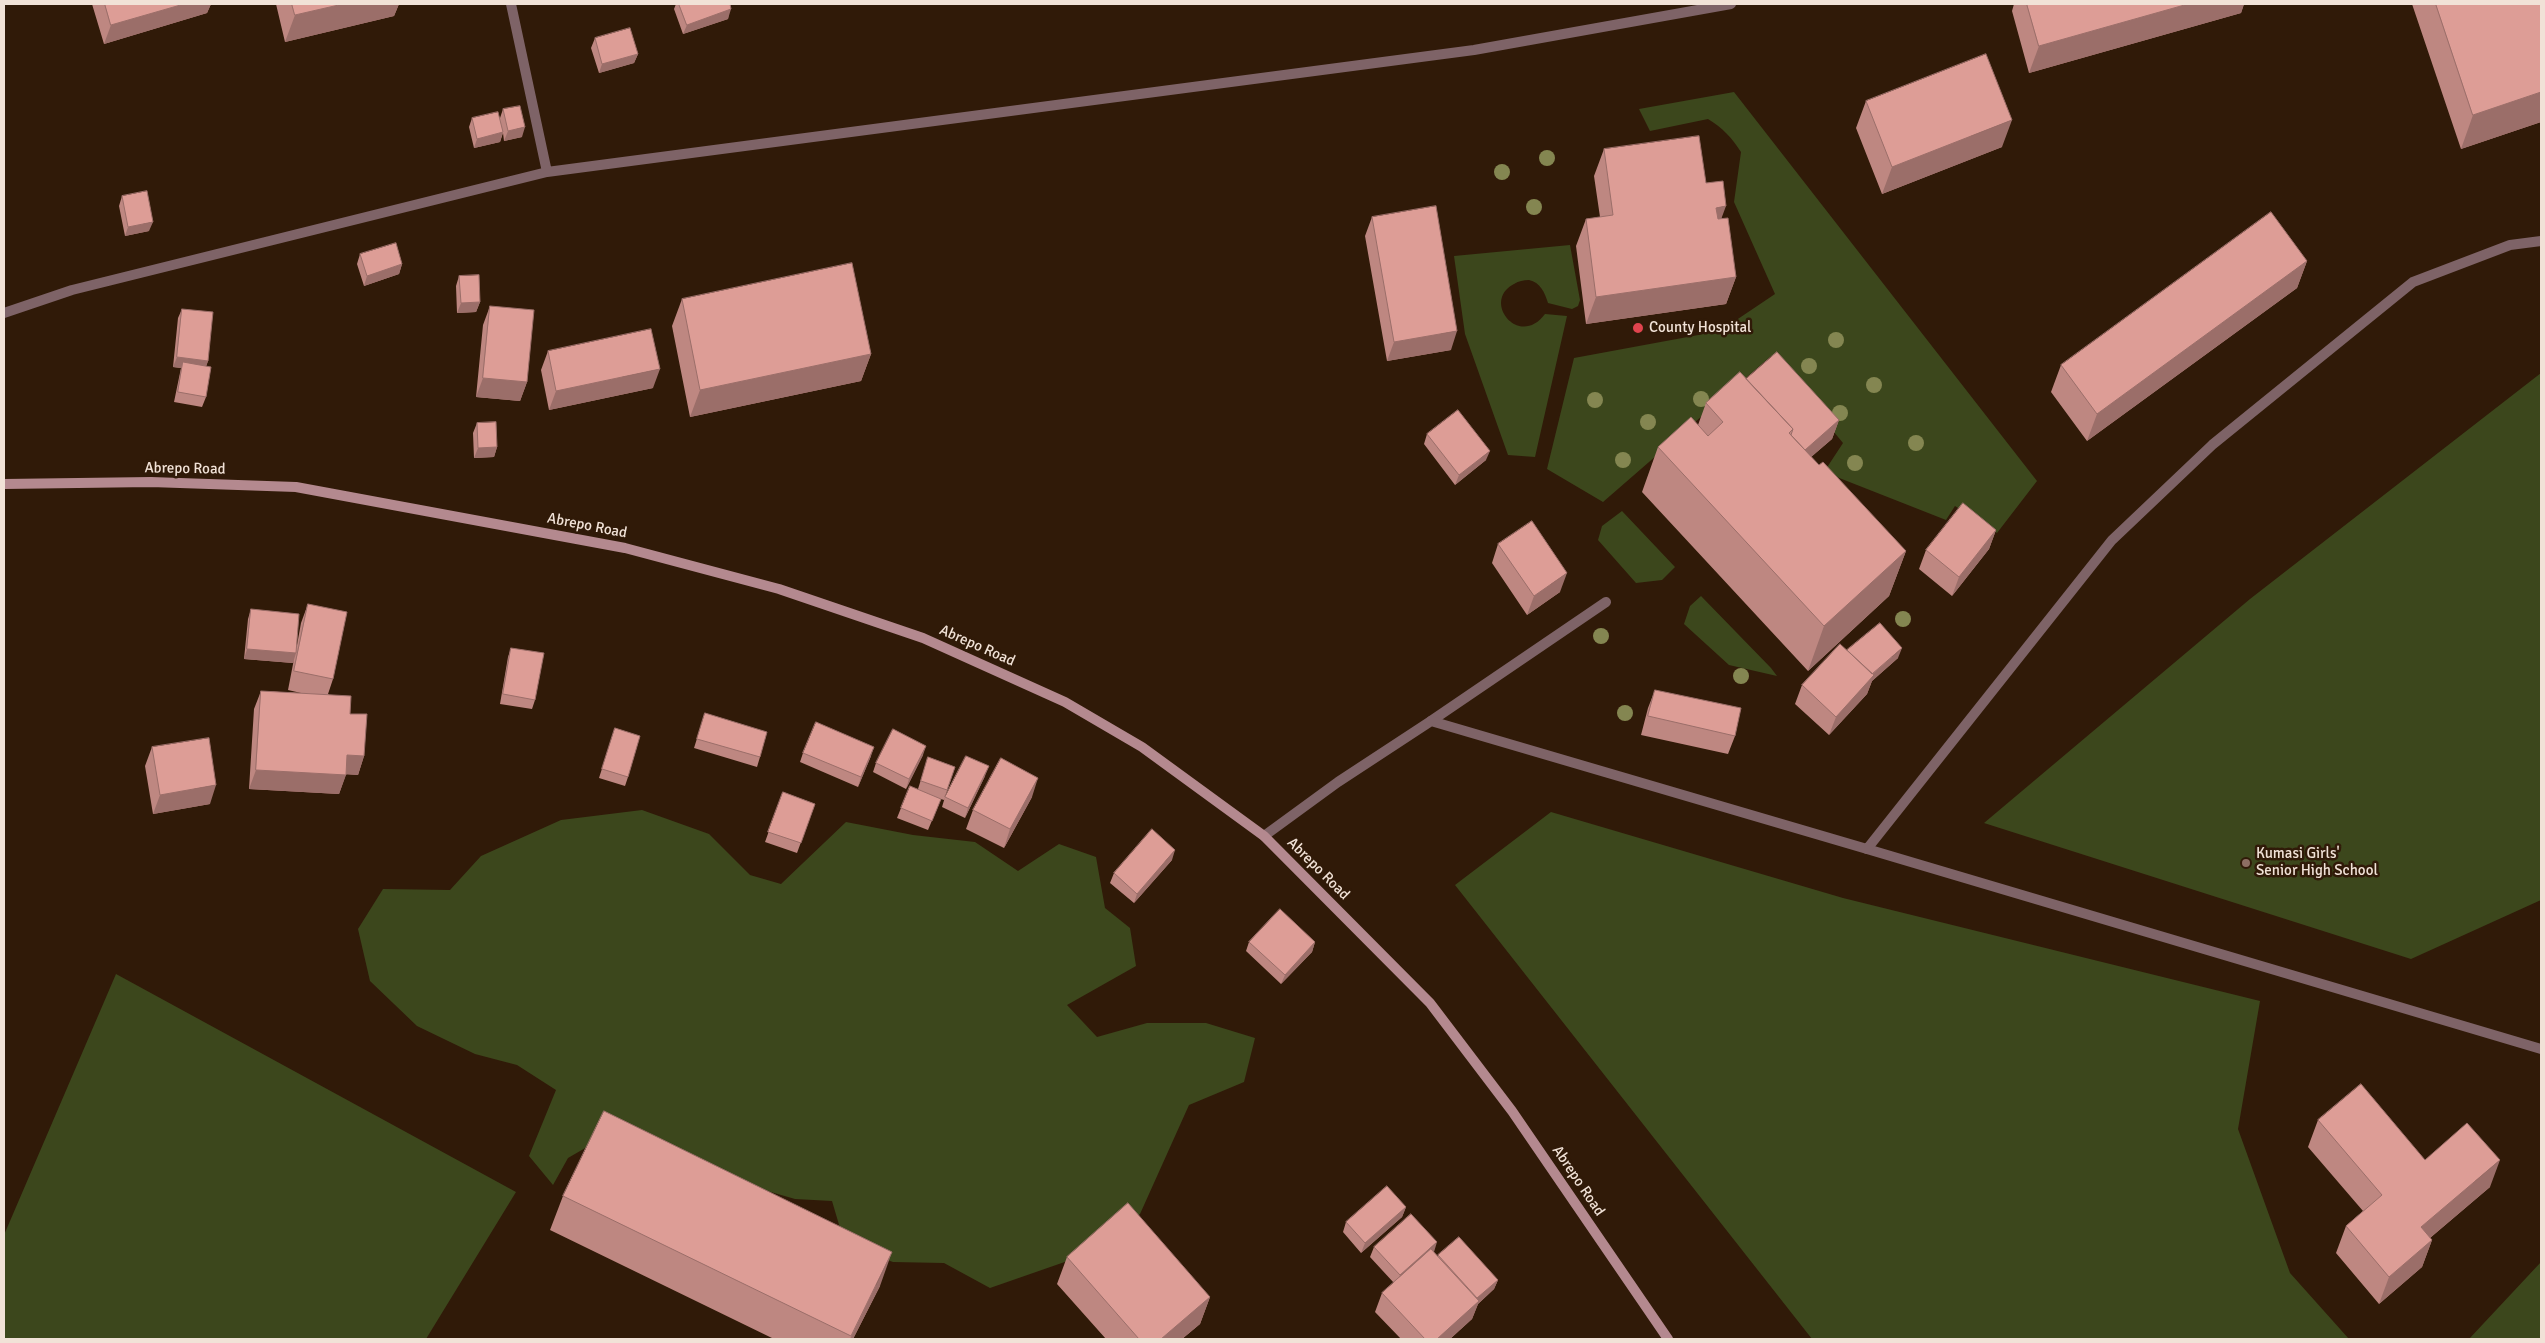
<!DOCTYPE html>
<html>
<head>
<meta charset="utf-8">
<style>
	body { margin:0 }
	#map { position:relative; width:2545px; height:1343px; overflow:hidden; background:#301a08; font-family:Signika,sans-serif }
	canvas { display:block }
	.frame { position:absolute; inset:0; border:5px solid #f1e2d7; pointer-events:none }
</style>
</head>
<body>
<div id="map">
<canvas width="2545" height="1343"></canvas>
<div class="frame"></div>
</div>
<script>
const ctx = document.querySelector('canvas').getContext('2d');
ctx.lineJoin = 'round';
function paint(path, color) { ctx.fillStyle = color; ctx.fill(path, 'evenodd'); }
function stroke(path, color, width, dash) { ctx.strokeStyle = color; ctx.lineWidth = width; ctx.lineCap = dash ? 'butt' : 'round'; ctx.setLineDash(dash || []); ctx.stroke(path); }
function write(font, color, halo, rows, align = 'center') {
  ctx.font = font + ' Signika,sans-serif'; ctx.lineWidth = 5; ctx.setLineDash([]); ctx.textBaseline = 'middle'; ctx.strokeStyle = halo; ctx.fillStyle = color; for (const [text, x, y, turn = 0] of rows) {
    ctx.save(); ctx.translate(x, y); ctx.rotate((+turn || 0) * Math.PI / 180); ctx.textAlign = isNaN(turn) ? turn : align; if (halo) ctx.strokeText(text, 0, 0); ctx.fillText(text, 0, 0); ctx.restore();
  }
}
const green = new Path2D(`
	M 1734,92 L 2037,481 L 1997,533 L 1955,506 L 1946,520 L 1824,472 L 1843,443 L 1771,356 L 1603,502 L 1547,469 L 1574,358 L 1720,331 L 1775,294 L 1734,202 L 1741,152 C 1732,138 1723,128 1708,119 L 1650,131 L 1639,109 Z
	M 1570,245 L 1580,300 L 1578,306 L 1572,309 L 1548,303 C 1545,293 1540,282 1529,280 C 1523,280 1519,281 1514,284 C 1481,301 1519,349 1545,314 L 1567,316 L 1535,457 L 1508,455 L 1465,334 L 1454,256 Z
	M 2541,373 L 2541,900 L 2411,959 L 1984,823 L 2250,599 Z
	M 1622,511 L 1675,567 L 1662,580 L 1636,583 L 1598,540 L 1602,526 Z
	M 1701,596 L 1771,668 L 1777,676 L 1729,665 L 1684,624 L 1690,606 Z
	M 642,810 L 709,834 L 750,875 L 781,884 L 846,822 L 913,835 L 975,842 L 1018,871 L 1059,844 L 1096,857 L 1105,908 L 1130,928 L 1136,966 L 1067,1005 L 1097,1037 L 1147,1023 L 1206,1023 L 1255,1038 L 1244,1082 L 1189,1105 L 1140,1214 L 1079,1257 L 990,1288 L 944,1263 L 893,1262 L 845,1245 L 832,1201 L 795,1199 L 743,1184 L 618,1129 L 568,1158 L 553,1185 L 529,1156 L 556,1090 L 517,1065 L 475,1054 L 417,1026 L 370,981 L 358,929 L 383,889 L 450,890 L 481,856 L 561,820 Z
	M 1551,812 L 1843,898 L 2260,1001 L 2238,1129 L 2290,1273 L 2349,1339 L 1812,1339 L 1455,885 Z
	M 116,974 L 516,1192 L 426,1339 L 4,1339 L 4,1235 Z
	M 2541,1262 L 2541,1339 L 2469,1339 Z`);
const lane = new Path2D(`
	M 1431,721 L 1606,602
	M 1867,849 L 2541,1049`);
const street = new Path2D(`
	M 511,4 L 547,172
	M 4,313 L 72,290 L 547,172 L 1474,50 L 1731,4
	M 1264,836 L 1338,782 L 1431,721 L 1867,849 L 2112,540 L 2212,445 L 2413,282 L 2510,245 L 2541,241`);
const secondary = new Path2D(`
	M 4,484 L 151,482 L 296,487 L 625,548 L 779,589 L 923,638 L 1065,702 L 1142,747 L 1264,836 L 1430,1003 L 1512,1111 L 1668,1339`);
const trees = [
	[1547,158],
	[1502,172],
	[1534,207],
	[1836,340],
	[1809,366],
	[1874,385],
	[1701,399],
	[1595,400],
	[1840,413],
	[1648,422],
	[1916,443],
	[1623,460],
	[1855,463],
	[1903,619],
	[1601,636],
	[1741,676],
	[1625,713]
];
const wall = new Path2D(`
	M 92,4 L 211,4 L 207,13 L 104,44 Z
	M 276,4 L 399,4 L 394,16 L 285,42 Z
	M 676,4 L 730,4 L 728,19 L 683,34 L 674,9 Z
	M 2014,4 L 2244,4 L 2241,13 L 2029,73 L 2012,11 Z
	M 2412,4 L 2541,4 L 2541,122 L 2461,149 Z
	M 595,38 L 638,54 L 634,63 L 599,73 L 591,48 Z
	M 1866,101 L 2002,147 L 1882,194 L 1856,128 Z
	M 503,109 L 522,137 L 504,141 L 503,133 L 500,142 L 474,148 L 469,127 L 472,118 L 500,118 Z
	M 1604,149 L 1706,183 L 1722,219 L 1736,277 L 1726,304 L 1586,324 L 1576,246 L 1586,219 L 1600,217 L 1594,176 Z
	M 122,196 L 149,231 L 125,236 L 119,206 Z
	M 1372,217 L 1451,350 L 1387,361 L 1365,236 Z
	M 360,254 L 402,264 L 399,274 L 364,286 L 357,264 Z
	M 2307,261 L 2297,288 L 2087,441 L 2051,392 L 2061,365 Z
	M 459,276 L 480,302 L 476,312 L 457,313 L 456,286 Z
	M 682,299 L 871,354 L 861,381 L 690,417 L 672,326 Z
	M 490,306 L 527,382 L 520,401 L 476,397 L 483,325 Z
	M 182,309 L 208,361 L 206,366 L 206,397 L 202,407 L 174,402 L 181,368 L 173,367 L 178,318 Z
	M 548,351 L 653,388 L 549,410 L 541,370 Z
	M 1746,379 L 1839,420 L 1832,439 L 1811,457 L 1906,551 L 1889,596 L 1808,671 L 1642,492 L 1658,447 L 1698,425 L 1706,403 Z
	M 477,423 L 497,447 L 494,457 L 474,458 L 473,433 Z
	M 1427,434 L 1486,460 L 1455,485 L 1424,444 Z
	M 1996,530 L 1989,549 L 1952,596 L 1919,569 L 1926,550 Z
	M 1498,544 L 1560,592 L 1527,615 L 1492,563 Z
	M 308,604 L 333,679 L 328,694 L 350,714 L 364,756 L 358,775 L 346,774 L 339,794 L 249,789 L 254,709 L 261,691 L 301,693 L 288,690 L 294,659 L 293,663 L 244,659 L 248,619 L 251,609 L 297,645 L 301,623 Z
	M 511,648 L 535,700 L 532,709 L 500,704 L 508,657 Z
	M 1847,650 L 1898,658 L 1872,681 L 1867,694 L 1829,735 L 1795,704 L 1802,685 Z
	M 1655,690 L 1735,736 L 1728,754 L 1641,735 L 1648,708 Z
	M 705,713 L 760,757 L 757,767 L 694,748 Z
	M 615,728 L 628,777 L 625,786 L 599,778 Z
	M 152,747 L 210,804 L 153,814 L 145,766 Z
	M 803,753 L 871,756 L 858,787 L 800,762 Z
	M 923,755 L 906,789 L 873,772 L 876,763 Z
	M 928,757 L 955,767 L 944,800 L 941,799 L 928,830 L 897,818 L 901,808 L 918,789 Z
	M 985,776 L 965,818 L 942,807 L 945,797 Z
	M 783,792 L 815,804 L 797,853 L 765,842 Z
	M 1032,797 L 1004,848 L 966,829 L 973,810 Z
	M 1172,860 L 1134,903 L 1110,883 L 1114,873 Z
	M 1249,942 L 1315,942 L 1312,952 L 1281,984 L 1246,951 Z
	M 2318,1120 L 2425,1160 L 2490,1187 L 2430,1238 L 2432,1240 L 2422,1267 L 2379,1304 L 2336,1253 L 2346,1226 L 2363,1211 L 2308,1147 Z
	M 563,1196 L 880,1286 L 853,1339 L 774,1339 L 550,1230 Z
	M 1406,1207 L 1402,1217 L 1361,1253 L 1343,1232 L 1346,1222 Z
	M 1374,1247 L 1433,1252 L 1438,1257 L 1438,1255 L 1498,1280 L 1494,1289 L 1478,1304 L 1472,1319 L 1450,1339 L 1401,1339 L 1375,1312 L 1382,1293 L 1394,1283 L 1370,1257 Z
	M 1067,1257 L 1210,1297 L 1200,1324 L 1182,1339 L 1106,1339 L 1057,1284 Z`);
const shadedWall = new Path2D(`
	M 184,4 L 211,4 L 207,13 L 104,44 L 111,25 Z
	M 343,4 L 399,4 L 394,16 L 285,42 L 295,15 Z
	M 2188,4 L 2244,4 L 2241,13 L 2029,73 L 2039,46 Z
	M 731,9 L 728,19 L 683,34 L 687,25 Z
	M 638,54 L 634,63 L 599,73 L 602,64 Z
	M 2541,92 L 2541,122 L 2461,149 L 2473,115 Z
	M 2012,120 L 2002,147 L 1882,194 L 1892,167 Z
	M 525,127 L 522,137 L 504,141 L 508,131 Z
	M 503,132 L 500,142 L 474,148 L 477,139 Z
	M 1726,206 L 1716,233 L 1716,208 Z
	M 153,222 L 149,231 L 125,236 L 128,227 Z
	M 2307,261 L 2297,288 L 2087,441 L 2097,414 Z
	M 402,264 L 399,274 L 364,286 L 367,276 Z
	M 1736,277 L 1726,304 L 1586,324 L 1596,297 Z
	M 480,302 L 476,312 L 457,313 L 461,303 Z
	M 1457,331 L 1451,350 L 1387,361 L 1394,342 Z
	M 871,354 L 861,381 L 690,417 L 700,390 Z
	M 177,357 L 208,361 L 205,370 L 183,362 L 181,368 L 173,367 Z
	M 660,369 L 653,388 L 549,410 L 556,391 Z
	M 483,378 L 527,382 L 520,401 L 476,397 Z
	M 1839,420 L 1832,439 L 1789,476 L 1796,458 Z
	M 497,447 L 494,457 L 474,458 L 478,448 Z
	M 1490,451 L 1486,460 L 1455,485 L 1459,475 Z
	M 1996,530 L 1989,549 L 1952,596 L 1959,577 Z
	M 1906,551 L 1889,596 L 1808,671 L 1824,626 Z
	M 1567,573 L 1560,592 L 1527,615 L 1534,596 Z
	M 1902,648 L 1898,658 L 1872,681 L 1867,694 L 1829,735 L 1836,717 L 1866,680 Z
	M 247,649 L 296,653 L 293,663 L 244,659 Z
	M 926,746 L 923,755 L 906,789 L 909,779 Z
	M 874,747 L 871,756 L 858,787 L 861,777 Z
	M 347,755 L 364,756 L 358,775 L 340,774 Z
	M 989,766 L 985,776 L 965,818 L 968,808 Z
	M 256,770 L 346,775 L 339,794 L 249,789 Z
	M 1038,778 L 1032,797 L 1004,848 L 1010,829 Z
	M 216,785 L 210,804 L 153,814 L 160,795 Z
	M 1175,850 L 1172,860 L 1134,903 L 1137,894 Z
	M 1315,942 L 1312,952 L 1281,984 L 1285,975 Z
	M 2500,1160 L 2490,1187 L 2411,1254 L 2421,1227 Z
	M 1406,1207 L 1402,1217 L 1361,1253 L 1365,1243 Z
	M 2432,1240 L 2422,1267 L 2379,1304 L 2389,1277 Z
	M 1437,1242 L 1434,1252 L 1396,1285 L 1400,1275 Z
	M 892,1252 L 880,1286 L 853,1339 L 850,1339 Z
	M 1498,1280 L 1494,1289 L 1478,1304 L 1472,1319 L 1450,1339 L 1437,1339 L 1477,1298 Z
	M 1210,1297 L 1200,1324 L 1182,1339 L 1161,1339 Z`);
const building = new Path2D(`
	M 105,4 L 184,4 L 111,25 Z
	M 292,4 L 343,4 L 295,15 Z
	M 679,4 L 730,4 L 731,9 L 687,25 Z
	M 2027,4 L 2188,4 L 2039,46 Z
	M 2436,4 L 2541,4 L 2541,92 L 2473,115 Z
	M 630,28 L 638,54 L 602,64 L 595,38 Z
	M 1986,54 L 2012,120 L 1892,167 L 1866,101 Z
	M 520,106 L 525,127 L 508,131 L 503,109 Z
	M 498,112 L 503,132 L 477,139 L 472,118 Z
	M 1699,136 L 1706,183 L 1723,181 L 1726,206 L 1716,208 L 1718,219 L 1728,218 L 1736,277 L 1596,297 L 1586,219 L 1613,215 L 1604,149 Z
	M 147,191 L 153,222 L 128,227 L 122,196 Z
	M 1436,206 L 1457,331 L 1394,342 L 1372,217 Z
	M 2271,212 L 2307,261 L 2097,414 L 2061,365 Z
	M 396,243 L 402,264 L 367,276 L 360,254 Z
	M 852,263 L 871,354 L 700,390 L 682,299 Z
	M 479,275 L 480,302 L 461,303 L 459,276 Z
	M 490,306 L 534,310 L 527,382 L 483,378 Z
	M 182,309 L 213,312 L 208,361 L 177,357 Z
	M 651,329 L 660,369 L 556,391 L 548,351 Z
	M 1777,352 L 1839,420 L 1805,450 L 1791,435 L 1793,429 L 1746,379 Z
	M 183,362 L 211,367 L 206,397 L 178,392 Z
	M 1740,372 L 1793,429 L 1789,433 L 1819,465 L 1823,462 L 1906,551 L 1824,626 L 1658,447 L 1691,417 L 1708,436 L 1723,422 L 1706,403 Z
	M 1458,410 L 1490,451 L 1459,475 L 1427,434 Z
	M 496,422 L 497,447 L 478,448 L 477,423 Z
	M 1963,503 L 1996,530 L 1959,577 L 1926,550 Z
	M 1532,521 L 1567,573 L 1534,596 L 1498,544 Z
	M 308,604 L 347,612 L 333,679 L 294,671 Z
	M 251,609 L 299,614 L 296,653 L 247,649 Z
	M 1880,623 L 1902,648 L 1872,674 L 1847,650 Z
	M 1840,644 L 1874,675 L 1836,717 L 1802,685 Z
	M 511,648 L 544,653 L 535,700 L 503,694 Z
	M 1655,690 L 1741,708 L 1735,736 L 1648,716 Z
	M 261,691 L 351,696 L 350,714 L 367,714 L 364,756 L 347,755 L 346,775 L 256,770 Z
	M 705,713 L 767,732 L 760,757 L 697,739 Z
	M 816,722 L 874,747 L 861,777 L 803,753 Z
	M 615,728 L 640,736 L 628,777 L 602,769 Z
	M 893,729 L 926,746 L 909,779 L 876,763 Z
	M 209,738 L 216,785 L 160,795 L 152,747 Z
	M 966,756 L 989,766 L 968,808 L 945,797 Z
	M 928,757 L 955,767 L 947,790 L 921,781 Z
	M 1001,758 L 1038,778 L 1010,829 L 973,810 Z
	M 910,786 L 941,799 L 932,821 L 901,808 Z
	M 783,792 L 815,804 L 801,843 L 768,832 Z
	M 1152,829 L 1175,850 L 1137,894 L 1114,873 Z
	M 1280,909 L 1315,942 L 1285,975 L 1249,942 Z
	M 2361,1084 L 2425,1160 L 2467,1123 L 2500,1160 L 2421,1227 L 2432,1240 L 2389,1277 L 2346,1226 L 2382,1195 L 2318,1120 Z
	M 604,1111 L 892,1252 L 851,1336 L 563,1196 Z
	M 1387,1186 L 1406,1207 L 1365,1243 L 1346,1222 Z
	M 1128,1203 L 1210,1297 L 1161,1339 L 1139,1339 L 1067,1257 Z
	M 1411,1214 L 1437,1242 L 1400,1275 L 1374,1247 Z
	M 1459,1237 L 1498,1280 L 1477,1298 L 1438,1255 Z
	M 1431,1249 L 1479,1301 L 1437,1339 L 1425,1339 L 1382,1293 Z`);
const markers = [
	[1638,328,6,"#e0444e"],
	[2246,863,5,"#8d6e63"]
];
const poiNames = [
	["County Hospital",1649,328],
	["Kumasi Girls'",2256,854],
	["Senior High School",2256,871]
];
const streetNames = [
	["Abrepo Road",185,469,1],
	["Abrepo Road",587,526,11],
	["Abrepo Road",977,646,24],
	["Abrepo Road",1318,869,45],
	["Abrepo Road",1578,1181,56]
];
paint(green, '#3c471c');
stroke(lane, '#7e6367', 10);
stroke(street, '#7e6367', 10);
stroke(secondary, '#b4898f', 10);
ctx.fillStyle = '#848651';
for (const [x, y] of trees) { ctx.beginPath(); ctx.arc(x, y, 8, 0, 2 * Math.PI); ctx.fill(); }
paint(wall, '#be8781');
paint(shadedWall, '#9b6e69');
paint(building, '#dd9d96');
stroke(building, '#9b6e69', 1);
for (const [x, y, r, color] of markers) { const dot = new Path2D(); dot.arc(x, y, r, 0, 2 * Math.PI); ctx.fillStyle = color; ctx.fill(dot); stroke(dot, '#301a08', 2); }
write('15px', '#f1e2d7', '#301a08', poiNames, 'left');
write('15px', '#f1e2d7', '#301a08', streetNames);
</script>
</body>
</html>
